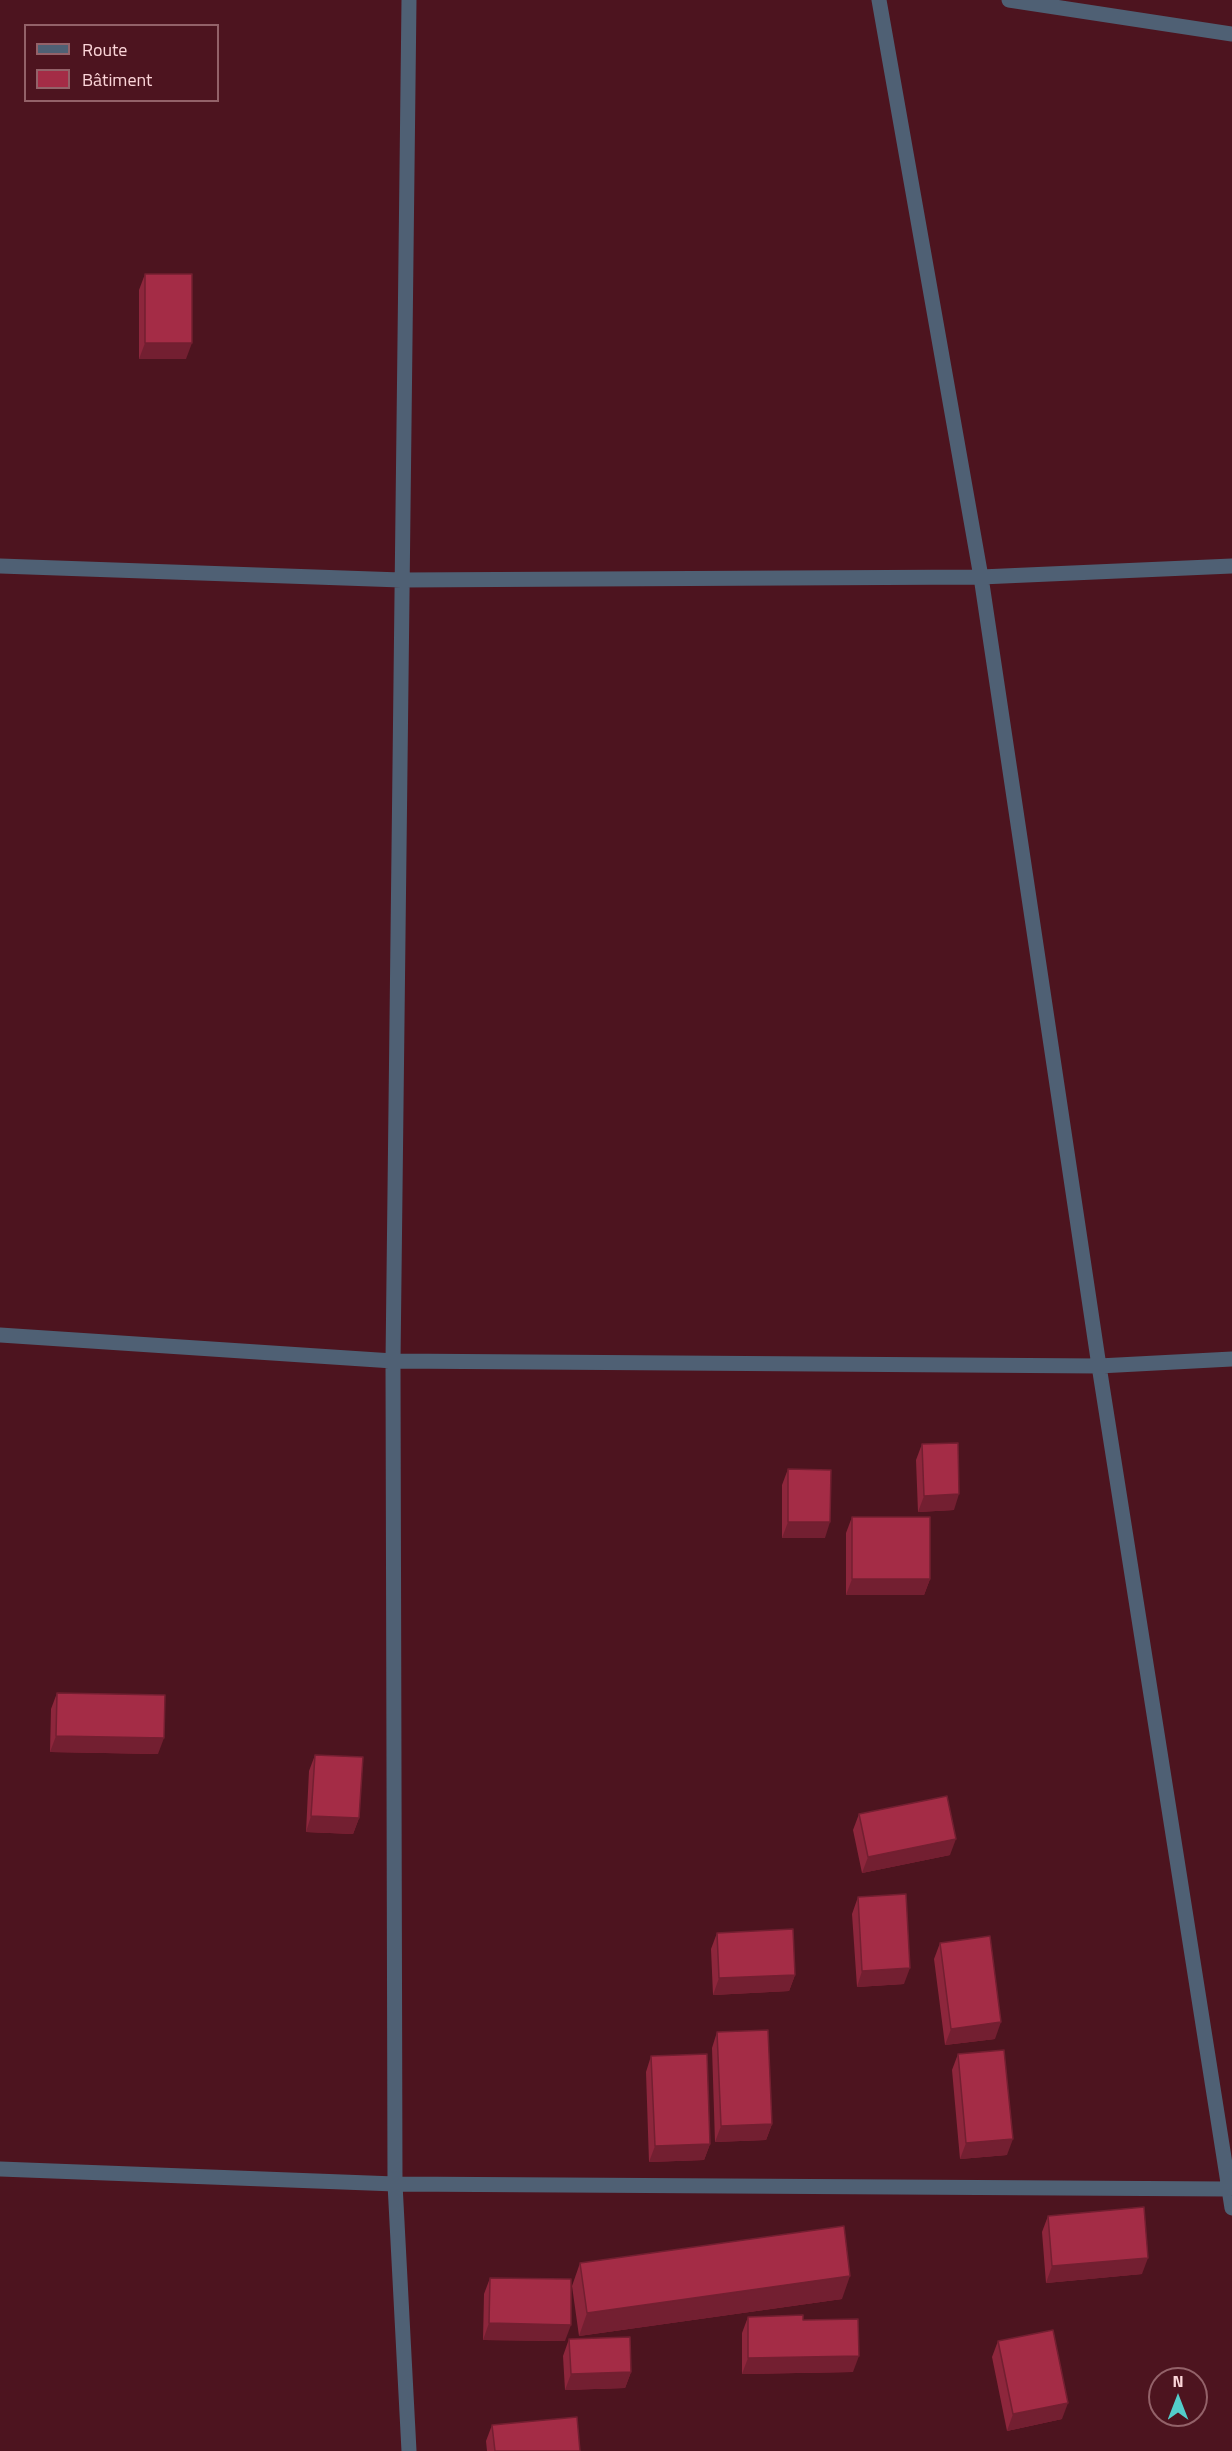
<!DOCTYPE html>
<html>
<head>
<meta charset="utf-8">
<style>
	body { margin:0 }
	#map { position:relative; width:1232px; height:2451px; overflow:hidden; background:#4d141f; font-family:"Titillium Web",sans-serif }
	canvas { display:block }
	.legend { position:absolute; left:24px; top:24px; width:195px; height:78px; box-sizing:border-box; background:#4d141f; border:2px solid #936269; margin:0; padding:8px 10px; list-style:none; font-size:18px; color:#fcd6d9 }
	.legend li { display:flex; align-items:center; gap:12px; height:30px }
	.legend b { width:30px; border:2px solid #936269 }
	.north { position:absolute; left:1148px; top:2367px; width:60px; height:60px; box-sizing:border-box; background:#4d141f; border:2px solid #936269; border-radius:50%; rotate:0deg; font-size:16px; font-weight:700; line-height:24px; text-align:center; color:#fcd6d9 }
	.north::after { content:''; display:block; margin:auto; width:21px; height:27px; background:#53cdca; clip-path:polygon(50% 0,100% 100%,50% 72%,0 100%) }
</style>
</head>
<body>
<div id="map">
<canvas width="1232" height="2451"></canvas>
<ul class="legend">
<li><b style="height:8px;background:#4f6074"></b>Route</li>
<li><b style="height:16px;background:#a42c46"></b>Bâtiment</li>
</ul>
<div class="north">N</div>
</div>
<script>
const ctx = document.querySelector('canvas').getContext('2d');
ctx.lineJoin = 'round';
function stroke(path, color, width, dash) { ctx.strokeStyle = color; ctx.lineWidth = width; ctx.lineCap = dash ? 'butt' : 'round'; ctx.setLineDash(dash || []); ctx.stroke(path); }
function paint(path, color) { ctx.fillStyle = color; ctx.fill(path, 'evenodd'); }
const minor = new Path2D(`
	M 409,0 L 393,1361 L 395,2184 L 409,2451
	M 879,0 L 981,577 L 1099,1366 L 1232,2208
	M 1009,0 L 1232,34
	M 0,566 L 401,580 L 981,577 L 1232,566
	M 0,1335 L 393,1361 L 1099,1366 L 1232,1359
	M 0,2169 L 395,2184 L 1228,2189`);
const wall = new Path2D(`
	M 145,274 L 186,359 L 139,359 L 139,290 Z
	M 922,1444 L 954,1510 L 918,1512 L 916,1460 Z
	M 788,1469 L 825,1538 L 782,1538 L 782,1485 Z
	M 852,1517 L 930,1579 L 924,1595 L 846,1595 L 846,1533 Z
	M 57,1693 L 158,1754 L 50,1752 L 51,1709 Z
	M 315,1755 L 359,1818 L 353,1834 L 306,1832 L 309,1771 Z
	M 859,1814 L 950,1855 L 862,1873 L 853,1830 Z
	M 858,1897 L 904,1984 L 857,1987 L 852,1914 Z
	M 717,1933 L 795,1975 L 789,1991 L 713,1995 L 711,1949 Z
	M 940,1943 L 995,2039 L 945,2045 L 934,1959 Z
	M 717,2032 L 772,2124 L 766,2140 L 715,2142 L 712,2048 Z
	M 958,2054 L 1007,2155 L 960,2159 L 952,2070 Z
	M 651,2056 L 710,2144 L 704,2160 L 649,2162 L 646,2072 Z
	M 1048,2216 L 1142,2274 L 1046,2283 L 1042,2232 Z
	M 580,2263 L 842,2299 L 579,2336 L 572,2286 Z
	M 490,2278 L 565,2341 L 483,2340 L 484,2294 Z
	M 748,2317 L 803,2320 L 853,2372 L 742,2374 L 742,2333 Z
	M 569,2339 L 631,2372 L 625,2388 L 565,2390 L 563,2356 Z
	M 998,2341 L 1062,2419 L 1007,2431 L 992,2357 Z
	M 492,2425 L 580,2451 L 487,2451 L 486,2441 Z`);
const shadedWall = new Path2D(`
	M 145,343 L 192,343 L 186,359 L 139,359 Z
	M 959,1494 L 954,1510 L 918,1512 L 924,1496 Z
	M 788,1522 L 830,1522 L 825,1538 L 782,1538 Z
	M 852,1579 L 930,1579 L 924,1595 L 846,1595 Z
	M 56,1736 L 164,1738 L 158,1754 L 50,1752 Z
	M 311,1816 L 359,1818 L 353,1834 L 306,1832 Z
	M 956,1839 L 950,1855 L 862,1873 L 868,1857 Z
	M 910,1968 L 904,1984 L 857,1987 L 862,1971 Z
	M 795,1975 L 789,1991 L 713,1995 L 719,1978 Z
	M 1001,2022 L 995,2039 L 945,2045 L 951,2029 Z
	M 772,2124 L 766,2140 L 715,2142 L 721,2126 Z
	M 1013,2139 L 1007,2155 L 960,2159 L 966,2143 Z
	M 710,2144 L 704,2160 L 649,2162 L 655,2146 Z
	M 1148,2258 L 1142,2274 L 1046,2283 L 1052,2266 Z
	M 850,2276 L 842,2299 L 579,2336 L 587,2313 Z
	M 489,2323 L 571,2325 L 565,2341 L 483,2340 Z
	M 859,2356 L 853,2372 L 742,2374 L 748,2358 Z
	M 631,2372 L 625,2388 L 565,2390 L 571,2374 Z
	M 1068,2403 L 1062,2419 L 1007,2431 L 1013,2414 Z`);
const building = new Path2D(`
	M 145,274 L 192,274 L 192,343 L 145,343 Z
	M 958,1443 L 959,1494 L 924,1496 L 922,1444 Z
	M 788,1469 L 831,1470 L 830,1522 L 788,1522 Z
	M 852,1517 L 930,1517 L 930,1579 L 852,1579 Z
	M 57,1693 L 165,1695 L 164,1738 L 56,1736 Z
	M 315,1755 L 363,1757 L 359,1818 L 311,1816 Z
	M 947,1796 L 956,1839 L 868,1857 L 859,1814 Z
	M 906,1894 L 910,1968 L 862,1971 L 858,1897 Z
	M 793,1929 L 795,1975 L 719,1978 L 717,1933 Z
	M 990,1936 L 1001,2022 L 951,2029 L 940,1943 Z
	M 768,2030 L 772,2124 L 721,2126 L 717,2032 Z
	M 1004,2050 L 1013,2139 L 966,2143 L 958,2054 Z
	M 707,2054 L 710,2144 L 655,2146 L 651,2056 Z
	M 1144,2207 L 1148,2258 L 1052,2266 L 1048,2216 Z
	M 844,2226 L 850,2276 L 587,2313 L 580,2263 Z
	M 490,2278 L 571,2279 L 571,2325 L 489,2323 Z
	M 803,2315 L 803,2320 L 858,2319 L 859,2356 L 748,2358 L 748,2317 Z
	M 1053,2330 L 1068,2403 L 1013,2414 L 998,2341 Z
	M 630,2337 L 631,2372 L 571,2374 L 569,2339 Z
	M 577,2417 L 580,2451 L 495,2451 L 492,2425 Z`);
stroke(minor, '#4f6074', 15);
paint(wall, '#8d263c');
paint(shadedWall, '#731f31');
paint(building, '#a42c46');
stroke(building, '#731f31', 1.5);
</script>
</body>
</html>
